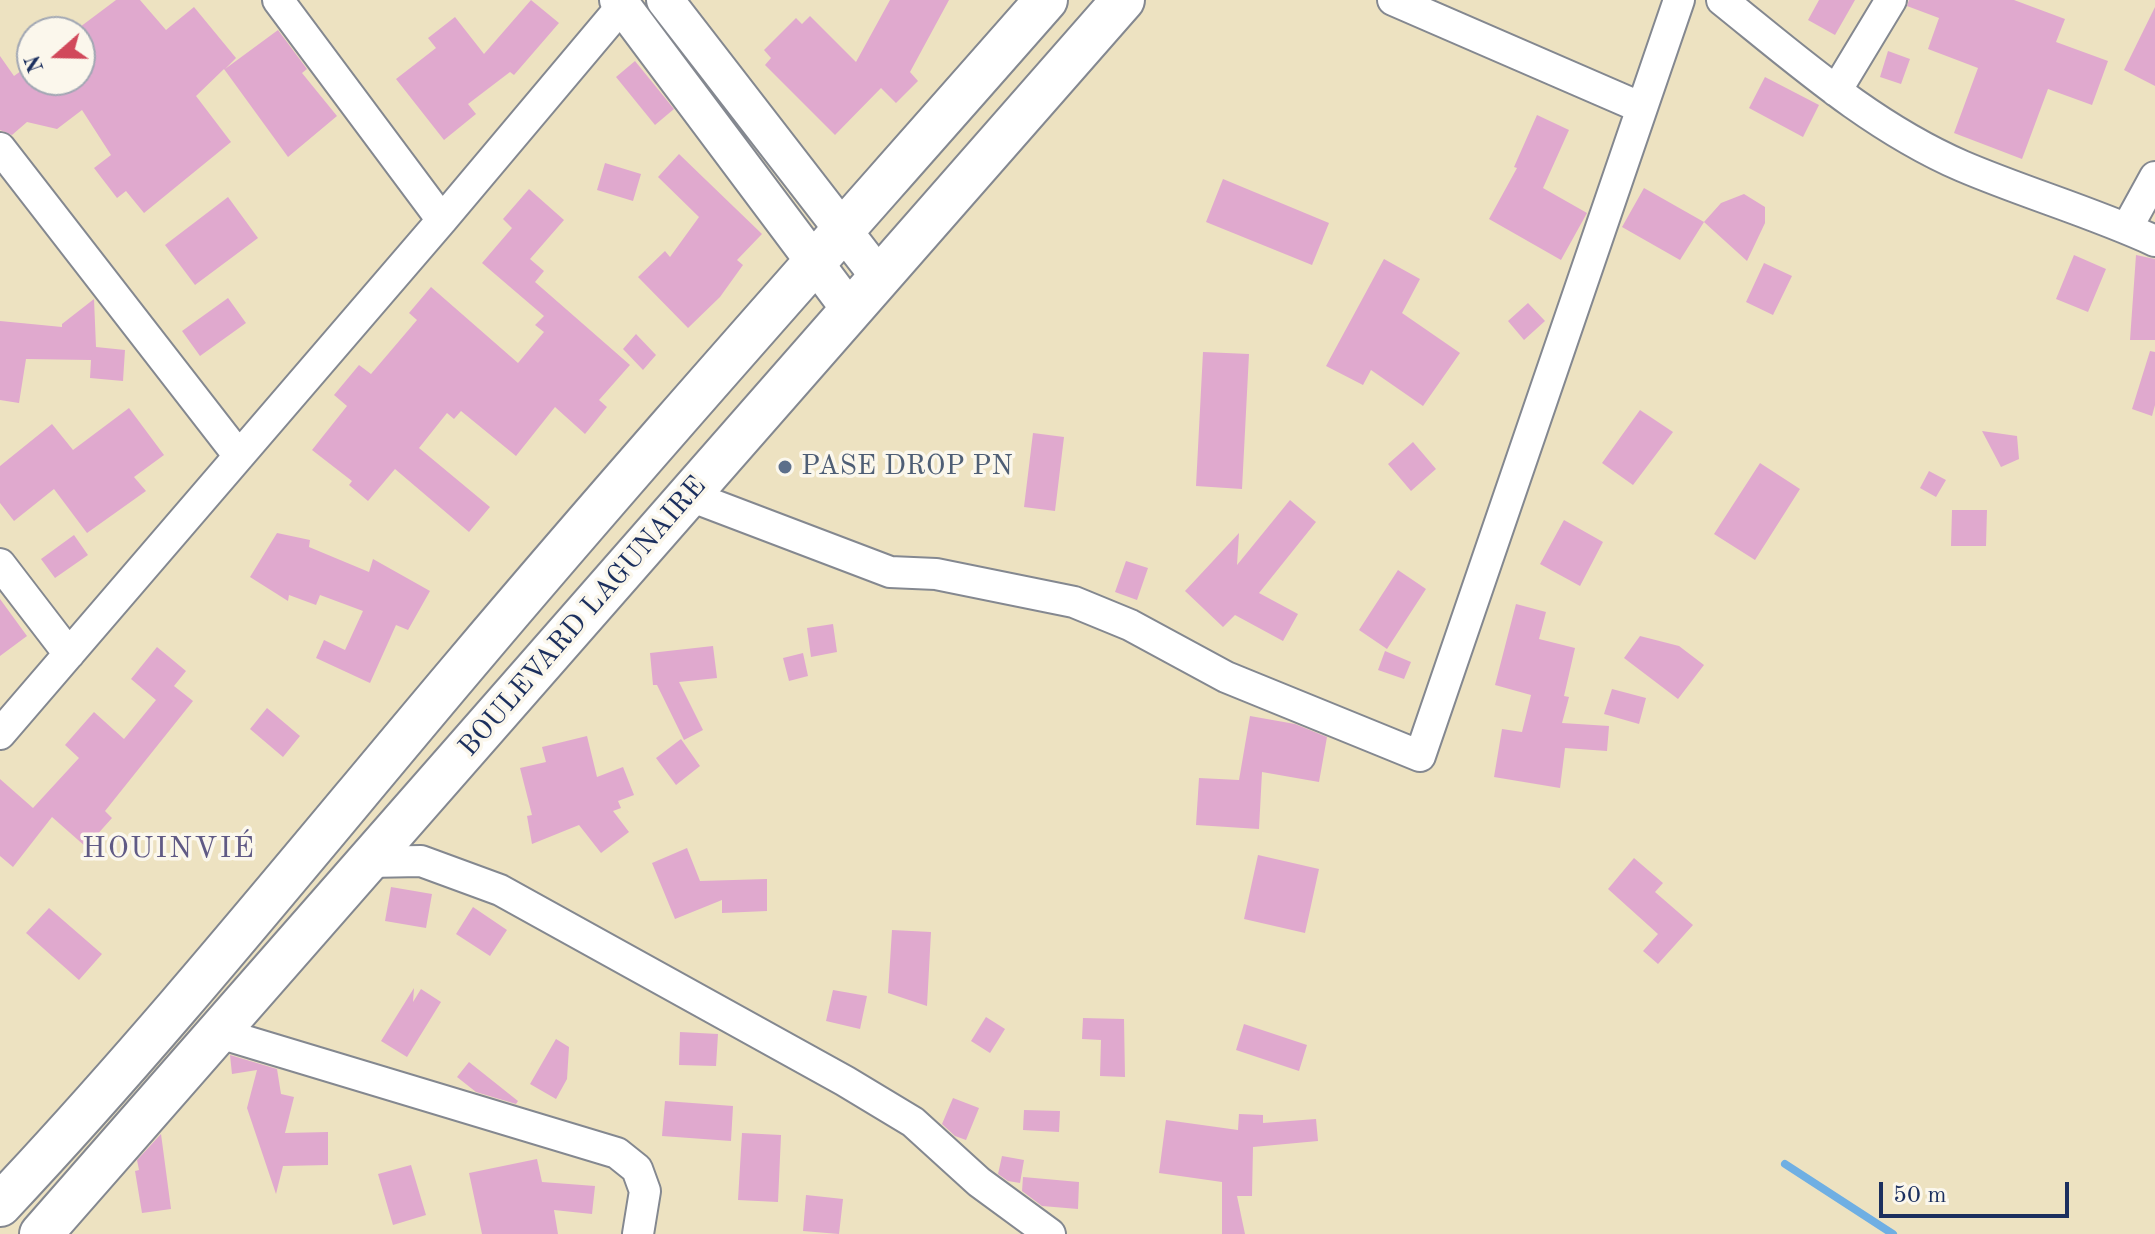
<!DOCTYPE html>
<html>
<head>
<meta charset="utf-8">
<style>
	body { margin:0 }
	#map { position:relative; width:2155px; height:1234px; overflow:hidden; background:#ede2c1; font-family:"Old Standard TT",serif }
	canvas { display:block }
	.north { position:absolute; left:16px; top:16px; width:80px; height:80px; box-sizing:border-box; background:#fbf7ec; border:2px solid #a1a7b3; border-radius:50%; rotate:250deg; font-size:22px; font-weight:700; line-height:32px; text-align:center; color:#1b2f5e }
	.north::after { content:''; display:block; margin:auto; width:28px; height:36px; background:#d1495b; clip-path:polygon(50% 0,100% 100%,50% 72%,0 100%) }
	.scale { position:absolute; left:1879px; top:1182px; width:190px; height:36px; box-sizing:border-box; border:4px solid #1b2f5e; border-top:0; padding-left:10px; font-size:24px; line-height:28px; white-space:nowrap; color:#1b2f5e; -webkit-text-stroke:6px #fbf7ec; paint-order:stroke }
</style>
</head>
<body>
<div id="map">
<canvas width="2155" height="1234"></canvas>
<div class="north">N</div>
<div class="scale">50 m</div>
</div>
<script>
const ctx = document.querySelector('canvas').getContext('2d');
ctx.lineJoin = 'round';
function stroke(path, color, width, dash) { ctx.strokeStyle = color; ctx.lineWidth = width; ctx.lineCap = dash ? 'butt' : 'round'; ctx.setLineDash(dash || []); ctx.stroke(path); }
function paint(path, color) { ctx.fillStyle = color; ctx.fill(path, 'evenodd'); }
function write(font, color, halo, rows, align = 'center') {
  ctx.font = font + ' "Old Standard TT",serif'; ctx.lineWidth = 7; ctx.setLineDash([]); ctx.textBaseline = 'middle'; ctx.strokeStyle = halo; ctx.fillStyle = color; for (const [text, x, y, turn = 0] of rows) {
    ctx.save(); ctx.translate(x, y); ctx.rotate((+turn || 0) * Math.PI / 180); ctx.textAlign = isNaN(turn) ? turn : align; if (halo) ctx.strokeText(text, 0, 0); ctx.fillText(text, 0, 0); ctx.restore();
  }
}
const stream = new Path2D(`
	M 1785,1164 L 1893,1234`);
const building = new Path2D(`
	M 116,0 L 140,0 L 166,30 L 194,7 L 236,58 L 225,69 L 278,30 L 307,69 L 302,73 L 337,116 L 288,157 L 224,69 L 196,96 L 231,142 L 144,213 L 126,191 L 117,198 L 94,168 L 111,155 L 82,110 L 57,129 L 27,122 L 12,135 L 0,130 L 0,56 L 14,76 L 32,63 L 32,80 L 80,80 L 80,27 Z
	M 531,0 L 559,23 L 514,75 L 510,72 L 468,104 L 476,114 L 444,140 L 396,79 L 436,48 L 428,38 L 455,17 L 484,54 Z
	M 890,0 L 949,0 L 910,72 L 918,81 L 896,103 L 881,88 L 835,135 L 765,65 L 771,58 L 764,50 L 796,18 L 802,24 L 810,16 L 856,62 Z
	M 1819,0 L 1855,0 L 1835,35 L 1808,20 Z
	M 1909,0 L 2014,0 L 2065,19 L 2056,42 L 2108,61 L 2092,105 L 2048,89 L 2022,159 L 1954,133 L 1978,68 L 1928,49 L 1939,18 L 1907,6 Z
	M 2155,7 L 2155,86 L 2124,70 Z
	M 1888,51 L 1910,59 L 1901,84 L 1880,77 Z
	M 635,61 L 674,109 L 655,125 L 616,77 Z
	M 1765,77 L 1819,105 L 1803,137 L 1749,108 Z
	M 1537,115 L 1569,130 L 1543,188 L 1587,213 L 1561,260 L 1489,219 L 1517,168 L 1514,167 Z
	M 679,154 L 762,234 L 737,260 L 743,265 L 720,297 L 688,328 L 638,277 L 665,251 L 670,257 L 699,217 L 658,177 Z
	M 605,163 L 641,174 L 633,201 L 597,190 Z
	M 1223,179 L 1329,223 L 1312,265 L 1206,222 Z
	M 1644,188 L 1704,222 L 1680,260 L 1622,227 Z
	M 529,189 L 564,220 L 530,259 L 544,271 L 535,282 L 630,365 L 599,400 L 607,407 L 585,434 L 555,407 L 516,456 L 461,411 L 454,419 L 447,413 L 419,448 L 490,507 L 469,532 L 395,469 L 368,501 L 349,485 L 352,481 L 312,450 L 347,406 L 334,395 L 359,365 L 371,374 L 417,320 L 409,313 L 431,287 L 518,363 L 544,332 L 535,325 L 544,316 L 482,263 L 512,228 L 503,219 Z
	M 1744,194 L 1765,207 L 1765,223 L 1747,261 L 1704,222 L 1721,203 Z
	M 228,197 L 258,238 L 195,285 L 165,245 Z
	M 2074,255 L 2106,269 L 2088,312 L 2056,299 Z
	M 2136,255 L 2155,259 L 2155,340 L 2130,340 Z
	M 1384,259 L 1420,279 L 1402,313 L 1460,353 L 1423,406 L 1371,370 L 1363,385 L 1326,366 Z
	M 1764,263 L 1792,276 L 1773,315 L 1746,302 Z
	M 228,298 L 246,323 L 200,356 L 182,331 Z
	M 94,299 L 96,347 L 125,350 L 123,381 L 90,378 L 91,360 L 26,359 L 19,403 L 0,400 L 0,321 L 62,327 L 62,324 Z
	M 1528,303 L 1545,321 L 1524,340 L 1508,321 Z
	M 636,334 L 656,355 L 643,370 L 623,349 Z
	M 2150,351 L 2155,352 L 2155,405 L 2152,416 L 2132,409 Z
	M 1203,352 L 1249,354 L 1242,489 L 1196,486 Z
	M 129,408 L 164,455 L 134,477 L 146,491 L 87,533 L 54,489 L 14,521 L 0,503 L 0,466 L 52,424 L 73,450 Z
	M 1640,410 L 1673,432 L 1633,485 L 1602,463 Z
	M 1982,431 L 2017,436 L 2019,459 L 2001,467 Z
	M 1033,433 L 1064,437 L 1055,511 L 1024,507 Z
	M 1413,442 L 1436,469 L 1411,491 L 1388,464 Z
	M 1760,463 L 1800,489 L 1755,560 L 1714,534 Z
	M 1929,471 L 1946,480 L 1936,497 L 1920,488 Z
	M 1290,500 L 1316,522 L 1259,593 L 1298,614 L 1283,641 L 1235,615 L 1223,627 L 1185,591 L 1239,533 L 1237,565 Z
	M 1952,510 L 1987,510 L 1986,546 L 1951,546 Z
	M 1564,520 L 1603,542 L 1580,586 L 1540,564 Z
	M 277,533 L 310,540 L 309,547 L 369,572 L 373,559 L 430,591 L 408,630 L 396,625 L 370,683 L 316,658 L 324,640 L 345,650 L 363,611 L 320,595 L 316,605 L 289,595 L 288,601 L 250,577 Z
	M 74,535 L 88,555 L 55,578 L 41,559 Z
	M 1126,561 L 1148,568 L 1137,600 L 1115,592 Z
	M 1398,570 L 1426,589 L 1387,649 L 1359,630 Z
	M 0,599 L 27,636 L 0,656 Z
	M 1516,604 L 1546,612 L 1539,639 L 1575,648 L 1564,696 L 1569,697 L 1562,723 L 1609,726 L 1607,751 L 1565,748 L 1560,788 L 1494,777 L 1502,729 L 1522,732 L 1531,695 L 1495,685 Z
	M 833,624 L 837,652 L 811,657 L 807,628 Z
	M 1640,636 L 1679,646 L 1704,665 L 1678,699 L 1624,658 Z
	M 713,646 L 717,678 L 679,682 L 703,730 L 684,740 L 657,685 L 653,685 L 650,653 Z
	M 157,647 L 186,671 L 174,686 L 193,701 L 105,811 L 112,818 L 86,847 L 52,817 L 13,867 L 0,856 L 0,779 L 33,808 L 79,758 L 65,745 L 94,712 L 124,739 L 156,700 L 131,679 Z
	M 1385,651 L 1411,662 L 1404,679 L 1378,670 Z
	M 803,653 L 808,676 L 789,681 L 783,658 Z
	M 1612,689 L 1646,698 L 1639,724 L 1604,714 Z
	M 267,708 L 300,736 L 283,757 L 250,729 Z
	M 1250,716 L 1295,724 L 1327,737 L 1319,782 L 1262,772 L 1259,829 L 1196,825 L 1199,778 L 1239,780 Z
	M 587,736 L 597,777 L 623,767 L 634,795 L 618,801 L 621,808 L 613,811 L 629,832 L 601,853 L 579,825 L 532,844 L 527,816 L 532,815 L 520,768 L 546,762 L 542,747 Z
	M 681,739 L 700,766 L 676,785 L 656,758 Z
	M 687,848 L 700,881 L 767,879 L 767,911 L 722,913 L 722,900 L 675,919 L 652,863 Z
	M 1258,855 L 1319,869 L 1305,933 L 1244,919 Z
	M 1634,858 L 1663,883 L 1655,892 L 1693,925 L 1658,964 L 1643,951 L 1658,934 L 1608,889 Z
	M 391,887 L 432,894 L 426,928 L 385,921 Z
	M 473,907 L 507,930 L 490,956 L 456,934 Z
	M 49,908 L 102,954 L 79,980 L 26,933 Z
	M 892,930 L 931,932 L 927,1006 L 888,993 Z
	M 414,988 L 413,1002 L 421,989 L 441,1002 L 407,1057 L 381,1041 Z
	M 833,990 L 867,996 L 860,1029 L 826,1021 Z
	M 986,1017 L 1005,1029 L 990,1053 L 971,1041 Z
	M 1083,1018 L 1124,1019 L 1125,1077 L 1100,1076 L 1101,1040 L 1082,1039 Z
	M 1244,1024 L 1307,1045 L 1299,1071 L 1236,1050 Z
	M 680,1032 L 718,1034 L 716,1066 L 679,1065 Z
	M 556,1039 L 569,1047 L 567,1079 L 556,1099 L 530,1084 Z
	M 230,1055 L 277,1069 L 281,1094 L 294,1097 L 285,1133 L 328,1132 L 328,1165 L 283,1166 L 276,1194 L 247,1108 L 257,1070 L 232,1074 Z
	M 469,1062 L 518,1101 L 516,1104 L 476,1092 L 457,1077 Z
	M 953,1098 L 979,1108 L 966,1140 L 955,1136 L 942,1124 Z
	M 665,1101 L 733,1106 L 731,1141 L 662,1136 Z
	M 1024,1110 L 1060,1111 L 1059,1132 L 1023,1130 Z
	M 1239,1114 L 1263,1115 L 1263,1123 L 1316,1119 L 1318,1141 L 1253,1147 L 1252,1196 L 1237,1196 L 1245,1234 L 1222,1234 L 1222,1182 L 1159,1173 L 1166,1120 L 1238,1130 Z
	M 742,1133 L 781,1135 L 778,1202 L 738,1200 Z
	M 161,1134 L 171,1209 L 142,1213 L 135,1171 L 139,1170 L 137,1160 Z
	M 1002,1156 L 1024,1160 L 1020,1183 L 1008,1181 L 998,1174 Z
	M 537,1159 L 542,1182 L 595,1186 L 592,1214 L 554,1210 L 558,1234 L 482,1234 L 469,1173 Z
	M 411,1165 L 426,1215 L 393,1225 L 378,1174 Z
	M 1023,1177 L 1079,1182 L 1078,1209 L 1042,1206 L 1022,1191 Z
	M 806,1195 L 843,1199 L 839,1234 L 803,1231 Z`);
const minor = new Path2D(`
	M 278,0 L 442,220
	M 1393,0 L 1642,108
	M 1722,0 C 1798,61 1872,127 1962,166 C 2025,193 2092,212 2155,241
	M 1836,91 L 1891,0
	M 0,148 L 239,456
	M 2127,228 L 2155,177
	M 690,496 L 890,572 L 936,574 L 1074,602 L 1130,625 L 1226,677 L 1420,756 L 1679,0
	M 0,564 L 69,654
	M 0,734 L 442,220 L 622,6
	M 368,862 L 421,861 L 500,890 L 845,1081 L 913,1122 L 979,1182 L 1050,1234
	M 219,1033 L 617,1153 L 637,1169 L 645,1191 L 638,1234`);
const tertiary = new Path2D(`
	M 618,0 L 851,311
	M 665,0 L 880,278`);
const secondary = new Path2D(`
	M 0,1205 C 163,1032 312,846 465,665 C 655,440 852,221 1046,0
	M 41,1234 L 1123,0`);
const markers = [
	[785,467,8,"#5c6f8a"]
];
const serviceNames = [
	["PASE DROP PN",801,467]
];
const streetNames = [
	["BOULEVARD LAGUNAIRE",583,617,-49]
];
const neighbourhoodNames = [
	["HOUINVIÉ",169,849]
];
stroke(stream, '#6fafe3', 8);
paint(building, '#e0a9ce');
stroke(minor, '#848890', 34);
stroke(tertiary, '#848890', 40);
stroke(secondary, '#848890', 46);
stroke(minor, '#fff', 30);
stroke(tertiary, '#fff', 36);
stroke(secondary, '#fff', 42);
for (const [x, y, r, color] of markers) { const dot = new Path2D(); dot.arc(x, y, r, 0, 2 * Math.PI); ctx.fillStyle = color; ctx.fill(dot); stroke(dot, '#fbf7ec', 3); }
write('28px', '#4e5e75', '#fbf7ec', serviceNames, 'left');
write('28px', '#1b2f5e', '#fbf7ec', streetNames);
ctx.letterSpacing = '2px';
write('30px', '#605a85', '#fbf7ec', neighbourhoodNames);
ctx.letterSpacing = '0px';
</script>
</body>
</html>
